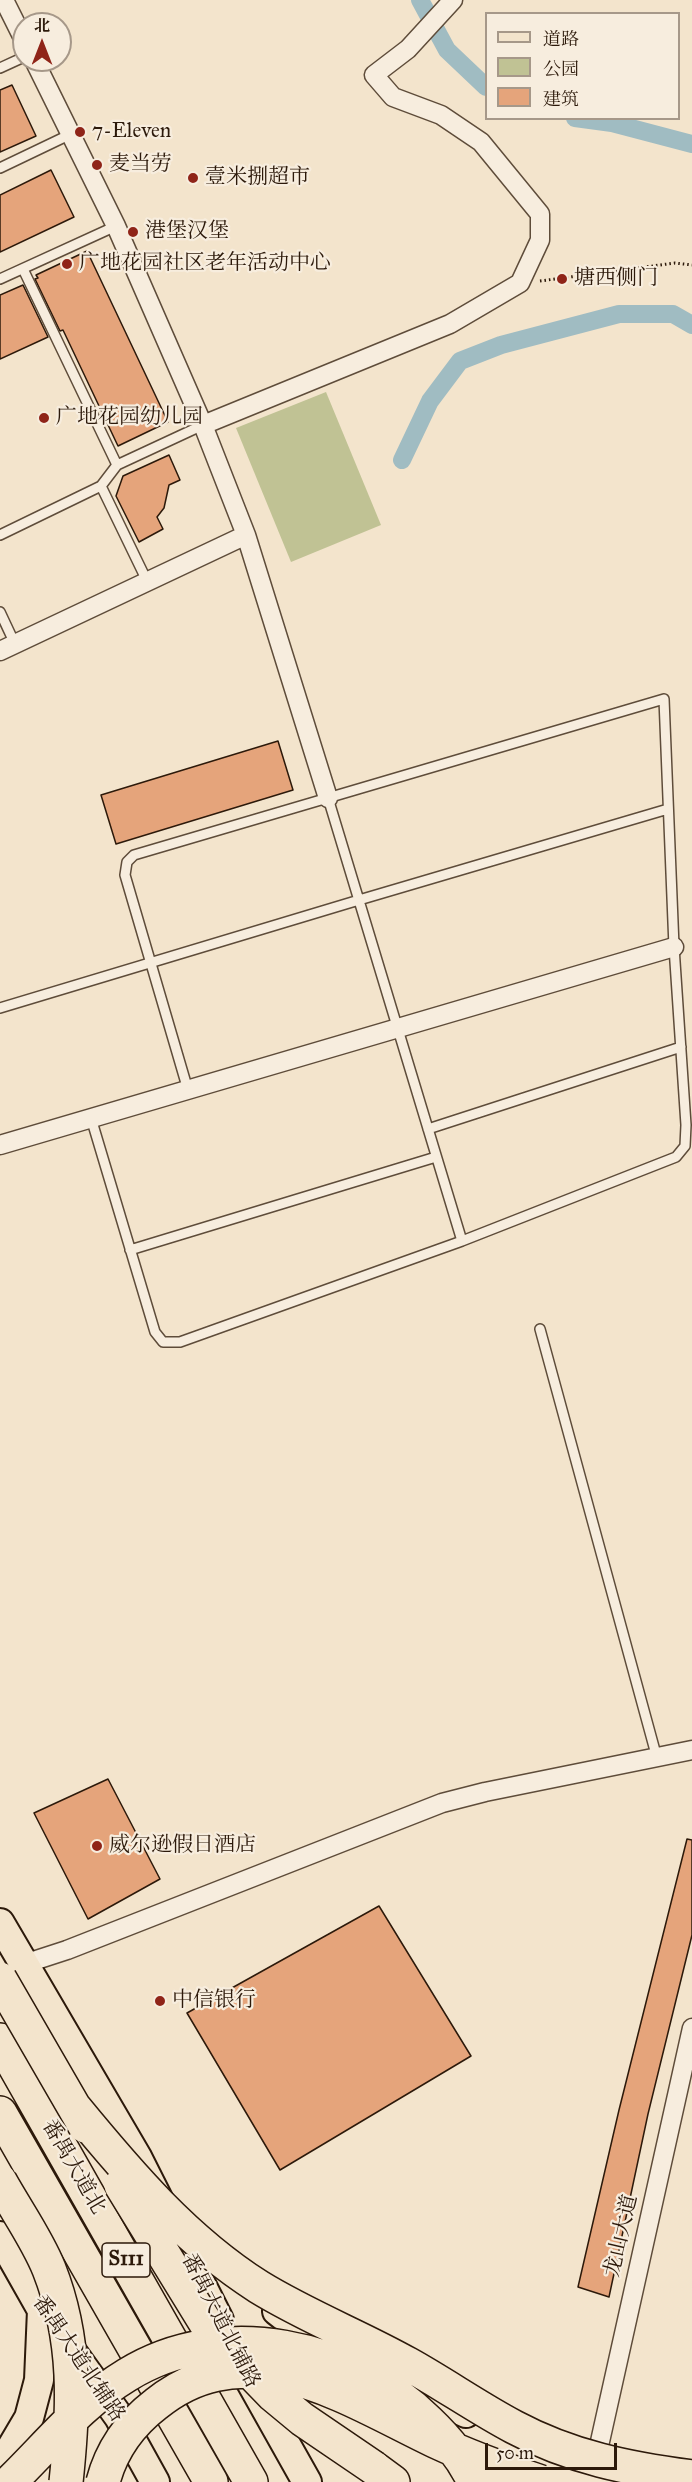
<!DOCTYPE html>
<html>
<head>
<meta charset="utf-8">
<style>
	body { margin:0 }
	#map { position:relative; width:692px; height:2482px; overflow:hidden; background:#f3e4cc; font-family:"IM FELL Great Primer","Noto Serif SC",serif }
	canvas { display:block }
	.legend { position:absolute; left:485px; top:12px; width:195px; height:108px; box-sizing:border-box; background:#f7edde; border:2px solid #a69889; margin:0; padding:8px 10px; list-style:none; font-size:18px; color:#2c190a }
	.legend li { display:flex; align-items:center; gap:12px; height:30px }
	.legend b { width:30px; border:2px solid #a69889 }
	.north { position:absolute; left:12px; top:12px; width:60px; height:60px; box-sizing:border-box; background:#f7edde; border:2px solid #a69889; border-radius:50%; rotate:0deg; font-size:16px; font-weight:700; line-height:24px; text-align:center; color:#2c190a }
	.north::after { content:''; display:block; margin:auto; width:21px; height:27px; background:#8f2418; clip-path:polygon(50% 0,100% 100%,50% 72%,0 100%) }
	.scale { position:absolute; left:485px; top:2443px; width:132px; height:27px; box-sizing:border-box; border:3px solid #2c190a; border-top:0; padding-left:8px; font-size:18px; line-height:21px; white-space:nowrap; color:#2c190a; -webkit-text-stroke:4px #f7edde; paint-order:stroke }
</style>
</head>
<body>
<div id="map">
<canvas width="692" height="2482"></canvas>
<ul class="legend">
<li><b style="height:8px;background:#f3e4cc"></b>道路</li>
<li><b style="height:16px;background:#c0c294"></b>公园</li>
<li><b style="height:16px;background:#e5a47b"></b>建筑</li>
</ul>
<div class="north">北</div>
<div class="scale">50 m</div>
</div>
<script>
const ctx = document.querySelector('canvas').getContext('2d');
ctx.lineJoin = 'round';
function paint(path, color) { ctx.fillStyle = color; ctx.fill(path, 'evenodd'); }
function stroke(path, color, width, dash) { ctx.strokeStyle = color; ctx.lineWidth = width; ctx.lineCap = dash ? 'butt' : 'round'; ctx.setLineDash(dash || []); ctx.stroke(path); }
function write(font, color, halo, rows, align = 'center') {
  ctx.font = font + ' "IM FELL Great Primer","Noto Serif SC",serif'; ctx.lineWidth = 4.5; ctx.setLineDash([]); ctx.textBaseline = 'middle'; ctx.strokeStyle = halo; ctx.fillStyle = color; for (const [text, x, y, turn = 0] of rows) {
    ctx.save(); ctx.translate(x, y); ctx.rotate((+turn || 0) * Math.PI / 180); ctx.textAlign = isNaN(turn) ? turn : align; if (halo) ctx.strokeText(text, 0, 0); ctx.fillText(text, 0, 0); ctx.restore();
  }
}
const green = new Path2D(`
	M 326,392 L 381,525 L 291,562 L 236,428 Z`);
const canal = new Path2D(`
	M 420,0 L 447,50 L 486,87
	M 575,118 L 612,123 L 692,144
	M 402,460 L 430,401 L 460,361 L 501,345 L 619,314 L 673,314 L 692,325`);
const building = new Path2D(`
	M 12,85 L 36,136 L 0,152 L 0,90 Z
	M 51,170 L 74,217 L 0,252 L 0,195 Z
	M 87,251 L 168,422 L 118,446 L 63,330 L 60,331 L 35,279 L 38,278 L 36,275 Z
	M 23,285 L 48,337 L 0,359 L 0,295 Z
	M 169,455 L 180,480 L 169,485 L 164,508 L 157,517 L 163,529 L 139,542 L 116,496 L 123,476 Z
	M 278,741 L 293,790 L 116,844 L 101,795 Z
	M 108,1779 L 160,1879 L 88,1919 L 34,1813 Z
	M 687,1839 L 692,1840 L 692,1935 L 648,2114 L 609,2297 L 578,2287 L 619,2110 Z
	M 379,1906 L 471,2056 L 280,2170 L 187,2013 Z`);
const path = new Path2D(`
	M 540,281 L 675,263 L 692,265`);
const lane = new Path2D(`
	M 0,68 L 24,57
	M 0,168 L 71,134
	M 23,269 L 117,465
	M 0,279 L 116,226
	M 101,486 L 147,581
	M 0,535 L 101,486 L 117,465 L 203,425
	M 0,612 L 15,644
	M 328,798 L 462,1241
	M 0,1008 L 359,900 L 668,809
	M 91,1118 L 155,1332 L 163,1342 L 180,1342 L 462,1241 L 676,1157 L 685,1146 L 686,1125 L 674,947 L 664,699 L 134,855 L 127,862 L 125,875 L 188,1090
	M 428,1129 L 681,1047
	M 130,1250 L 436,1157
	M 540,1329 L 657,1758`);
const street = new Path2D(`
	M 4,0 L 24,40
	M 34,60 L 116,226 L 203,425 L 246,535 L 328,798
	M 203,425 L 450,324 L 520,283 L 540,240 L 540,214 L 481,142 L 441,115 L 393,97 L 374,75 L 408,49 L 453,0
	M 0,651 L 246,535
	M 0,1145 L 674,947
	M 24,1964 L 67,1950 L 442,1803 L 485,1792 L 692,1750
	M 597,2455 L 692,2028`);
const primary = new Path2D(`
	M 0,1923 L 137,2157 L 219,2320
	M 0,2236 L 42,2310 L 119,2417 L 155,2482
	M 277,2311 C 330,2354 405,2385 466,2413
	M 248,2377 L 307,2482
	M 0,2467 L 29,2418 L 39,2380 L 42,2310`);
const highway = new Path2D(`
	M 0,2040 L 251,2482
	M 0,2113 L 211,2482
	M 374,2468 L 393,2482`);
const highwayBridge = new Path2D(`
	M 0,1979 L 85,2126
	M 74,2107 C 129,2174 185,2240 259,2287 C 306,2316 360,2337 408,2364 C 444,2384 478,2408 514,2427 C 570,2457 629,2469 692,2477
	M 0,2181 C 16,2210 37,2239 49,2269 C 77,2340 74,2408 66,2482
	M 121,2185 L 210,2330 L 273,2395 L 302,2419 L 374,2468
	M 10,2482 C 48,2445 82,2402 127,2375 C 223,2316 351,2345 428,2421 C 447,2439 463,2458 474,2482
	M 103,2482 C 111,2451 130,2424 156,2404 C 247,2330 347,2399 435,2441 C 469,2457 505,2470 541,2482`);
const markers = [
	[80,132,6,"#8f2418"],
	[97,165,6,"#8f2418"],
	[193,178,6,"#8f2418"],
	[133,232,6,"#8f2418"],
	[67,264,6,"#8f2418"],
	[562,279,6,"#8f2418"],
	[44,418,6,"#8f2418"],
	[97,1846,6,"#8f2418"],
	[160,2001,6,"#8f2418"]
];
const shields = [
	[126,2260,48]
];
const shieldNames = [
	["S111",126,2260]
];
const poiNames = [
	["7-Eleven",92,132],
	["麦当劳",109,165],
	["壹米捌超市",205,178],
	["港堡汉堡",145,232],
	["广地花园社区老年活动中心",79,264],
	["塘西侧门",574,279],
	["广地花园幼儿园",56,418],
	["威尔逊假日酒店",109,1846],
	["中信银行",172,2001]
];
const streetNames = [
	["番禺大道北",73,2167,60],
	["龙山大道",622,2236,-77],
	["番禺大道北铺路",220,2321,63],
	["番禺大道北辅路",78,2359,56]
];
paint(green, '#c0c294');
stroke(canal, '#a0bcc2', 18);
paint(building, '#e5a47b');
stroke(building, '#2c190a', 1.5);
stroke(lane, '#5e4c3a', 12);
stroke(street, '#5e4c3a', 21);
stroke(primary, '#2c190a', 32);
stroke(highway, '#2c190a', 36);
stroke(path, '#2c190a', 3, [1.5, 3]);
stroke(lane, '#f7edde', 9);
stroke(street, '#f7edde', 18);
stroke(primary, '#f3e4cc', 28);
stroke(highway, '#f3e4cc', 33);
stroke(highwayBridge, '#2c190a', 36, []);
stroke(highwayBridge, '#f3e4cc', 33);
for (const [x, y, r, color] of markers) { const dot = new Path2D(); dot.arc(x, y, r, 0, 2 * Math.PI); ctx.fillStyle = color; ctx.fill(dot); stroke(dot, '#f7edde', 2); }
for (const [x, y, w] of shields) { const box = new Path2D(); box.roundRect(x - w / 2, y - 17, w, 34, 4.5); ctx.fillStyle = '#f7edde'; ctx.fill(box); stroke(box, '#2c190a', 1.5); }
write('bold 20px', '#2c190a', null, shieldNames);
write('21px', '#2c190a', '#f7edde', poiNames, 'left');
write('21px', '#2c190a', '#f7edde', streetNames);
</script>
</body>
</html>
